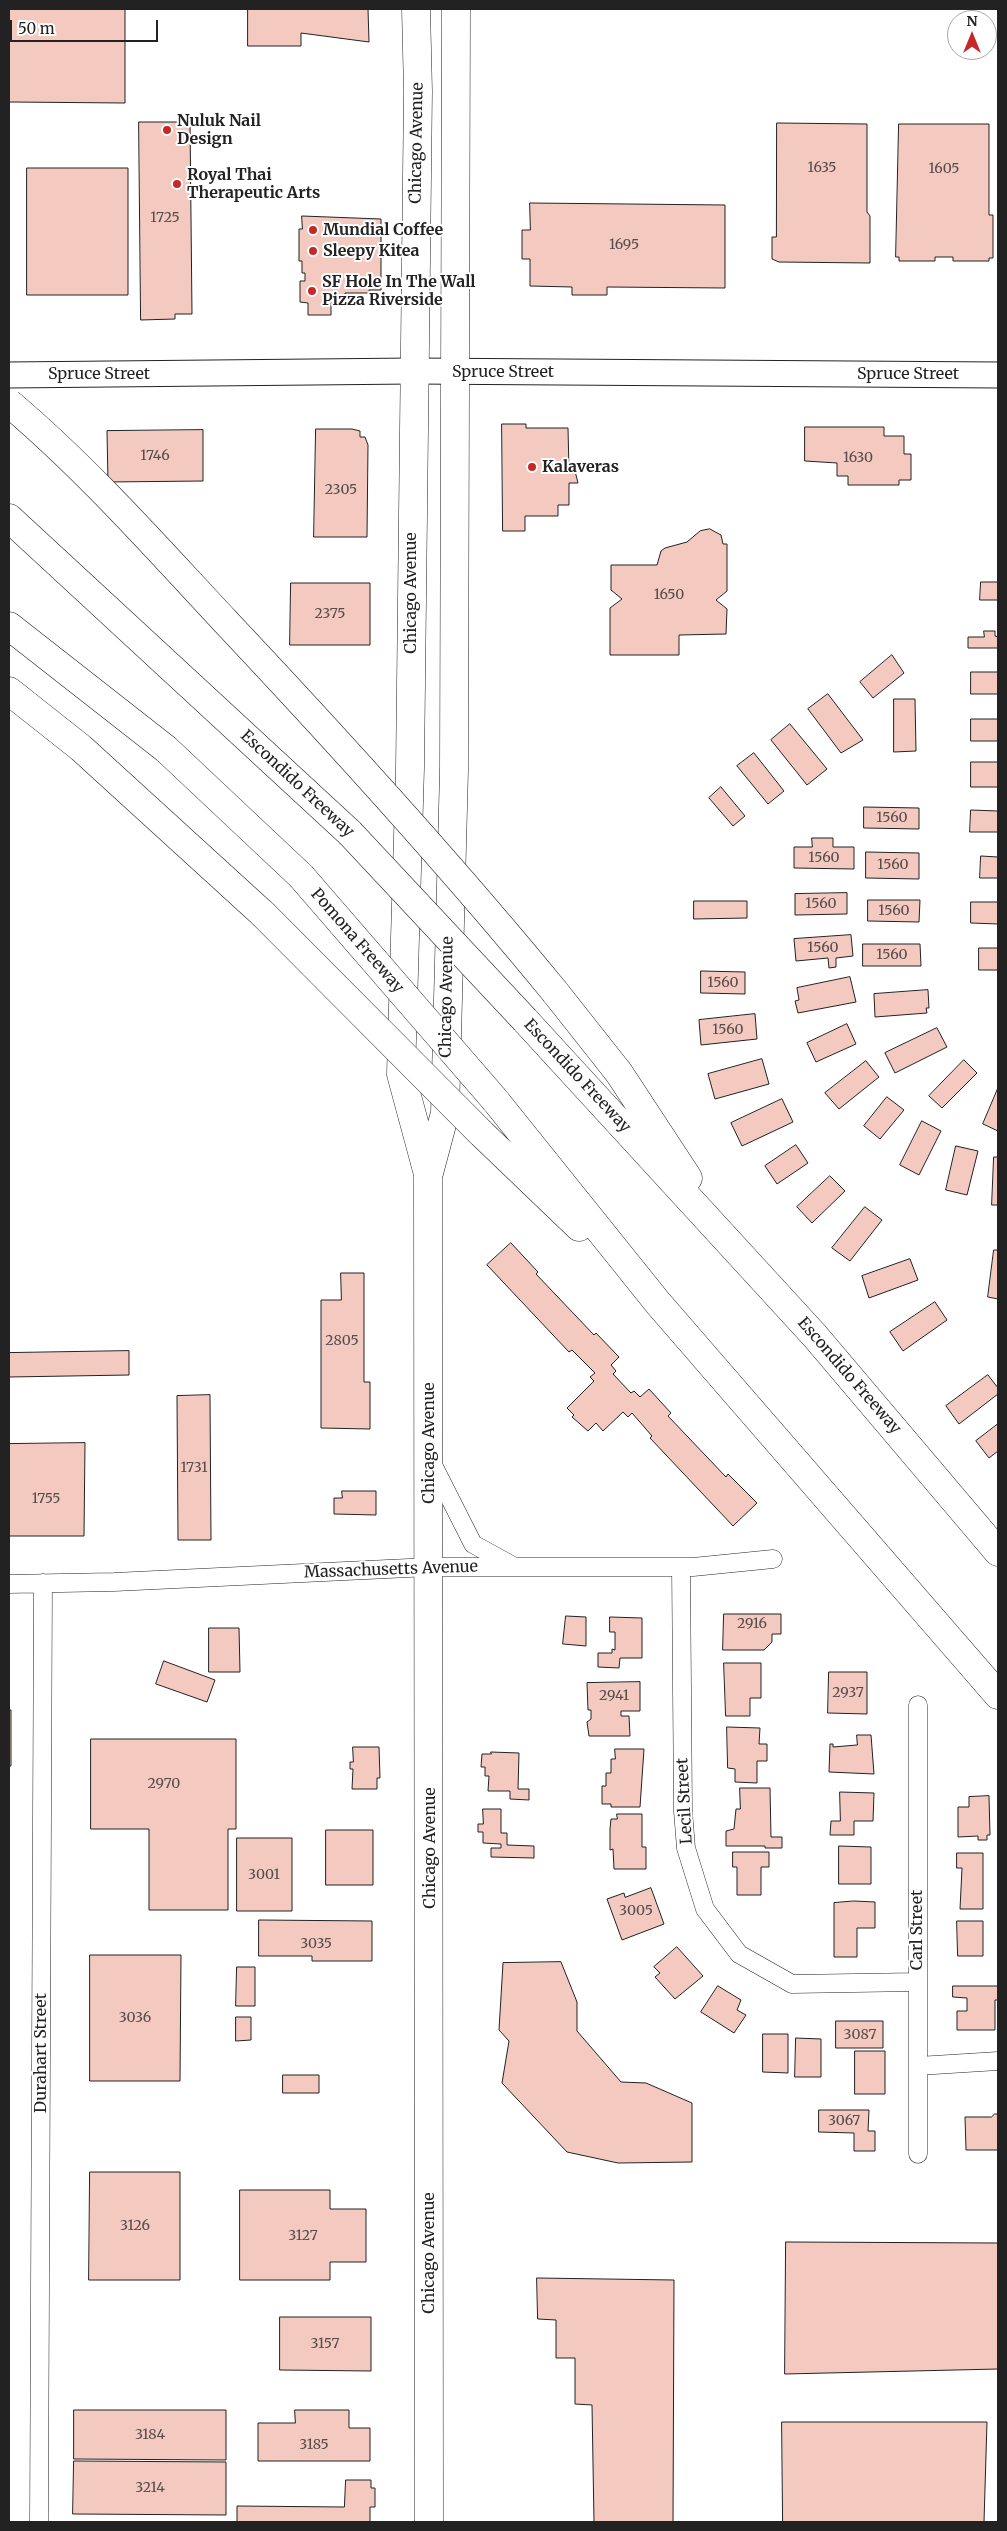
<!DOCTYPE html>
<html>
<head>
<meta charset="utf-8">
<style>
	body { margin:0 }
	#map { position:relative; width:1007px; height:2531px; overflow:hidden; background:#fff; font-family:Merriweather,serif }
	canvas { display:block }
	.frame { position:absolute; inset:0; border:10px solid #222; pointer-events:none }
	.north { position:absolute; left:947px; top:10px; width:50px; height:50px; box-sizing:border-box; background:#fff; border:1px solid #a7a7a7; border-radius:50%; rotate:0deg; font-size:14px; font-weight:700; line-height:20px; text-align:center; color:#222 }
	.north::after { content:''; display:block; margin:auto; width:18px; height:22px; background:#c62828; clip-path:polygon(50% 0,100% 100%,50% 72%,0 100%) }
	.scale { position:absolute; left:10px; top:20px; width:148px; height:22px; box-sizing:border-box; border:2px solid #222; border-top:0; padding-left:6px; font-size:15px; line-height:18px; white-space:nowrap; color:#222; -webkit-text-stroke:4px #fff; paint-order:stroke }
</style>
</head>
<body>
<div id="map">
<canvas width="1007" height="2531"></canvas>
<div class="frame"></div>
<div class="north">N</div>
<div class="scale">50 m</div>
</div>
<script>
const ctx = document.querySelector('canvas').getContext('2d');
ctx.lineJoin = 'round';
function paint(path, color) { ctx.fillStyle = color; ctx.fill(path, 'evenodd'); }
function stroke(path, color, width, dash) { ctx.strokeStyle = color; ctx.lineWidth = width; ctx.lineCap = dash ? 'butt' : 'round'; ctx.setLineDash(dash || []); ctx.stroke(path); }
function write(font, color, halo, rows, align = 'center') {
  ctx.font = font + ' Merriweather,serif'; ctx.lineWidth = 4; ctx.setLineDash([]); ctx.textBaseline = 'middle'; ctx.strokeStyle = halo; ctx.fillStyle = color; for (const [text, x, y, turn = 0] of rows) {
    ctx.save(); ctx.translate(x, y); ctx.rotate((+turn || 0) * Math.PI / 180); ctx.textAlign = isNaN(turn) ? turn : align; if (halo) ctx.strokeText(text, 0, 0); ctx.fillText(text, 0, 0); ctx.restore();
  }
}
const building = new Path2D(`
	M 9,9 L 125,9 L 125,103 L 9,102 Z
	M 248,9 L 368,9 L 369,42 L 301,33 L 301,46 L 248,46 Z
	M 139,122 L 190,122 L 192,314 L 175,314 L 175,319 L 141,320 Z
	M 777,123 L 867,124 L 867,212 L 870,216 L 870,263 L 779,262 L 772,259 L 772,237 L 776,237 Z
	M 899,124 L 989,124 L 989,215 L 993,215 L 993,258 L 989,258 L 989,261 L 953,261 L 953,257 L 935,257 L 935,261 L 899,261 L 899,257 L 896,257 Z
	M 27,168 L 128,168 L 128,295 L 27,295 Z
	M 530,203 L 725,205 L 725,288 L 607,287 L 607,295 L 572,295 L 572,287 L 530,286 L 530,259 L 522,259 L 522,230 L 530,230 Z
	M 302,216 L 381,219 L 381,290 L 369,290 L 369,293 L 345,293 L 345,303 L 331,303 L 331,315 L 308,315 L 308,303 L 300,302 L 300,281 L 305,281 L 305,273 L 302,273 L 302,261 L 299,261 L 299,229 L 302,229 Z
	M 502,424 L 526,424 L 526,428 L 568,428 L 569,471 L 575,471 L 578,483 L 569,483 L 569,505 L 558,505 L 558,516 L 525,516 L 525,531 L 503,531 Z
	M 805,427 L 884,427 L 884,436 L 904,436 L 904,454 L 911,454 L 911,480 L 899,480 L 899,485 L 848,485 L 848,476 L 837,476 L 837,463 L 805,461 Z
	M 316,429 L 352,429 L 360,431 L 360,437 L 365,437 L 368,445 L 367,537 L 314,537 Z
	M 203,430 L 203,481 L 108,482 L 107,431 Z
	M 710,529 L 721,535 L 723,544 L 727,544 L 727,591 L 716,600 L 727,609 L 726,634 L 679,635 L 679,655 L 610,655 L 610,608 L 622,599 L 611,590 L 611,565 L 657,565 L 661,551 L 665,548 L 687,542 L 700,531 Z
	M 981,582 L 998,582 L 998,600 L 980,600 Z
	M 291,583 L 370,583 L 370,645 L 290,645 Z
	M 984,631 L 995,631 L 995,636 L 998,637 L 998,648 L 968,648 L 968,637 L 984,637 Z
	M 892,655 L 904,673 L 873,698 L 860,682 Z
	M 971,672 L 998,672 L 998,694 L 971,694 Z
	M 828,694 L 863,740 L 841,753 L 808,709 Z
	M 894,699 L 915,699 L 916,751 L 894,752 Z
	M 971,719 L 998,719 L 998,741 L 971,741 Z
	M 790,724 L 827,769 L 807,785 L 771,740 Z
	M 754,753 L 784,791 L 768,804 L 737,766 Z
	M 971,762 L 998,762 L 998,787 L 971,787 Z
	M 721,787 L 745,816 L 733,826 L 709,798 Z
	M 864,807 L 919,808 L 919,829 L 864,828 Z
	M 971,810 L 998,811 L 998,832 L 970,832 Z
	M 812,838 L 833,838 L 833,847 L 854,847 L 854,869 L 794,868 L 794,847 L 812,847 Z
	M 866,852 L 919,853 L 919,879 L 866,878 Z
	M 981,856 L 998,857 L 998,878 L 980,878 Z
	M 847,893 L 847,914 L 795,915 L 795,894 Z
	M 868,900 L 920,900 L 919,922 L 868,921 Z
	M 694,901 L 747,901 L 747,918 L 694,919 Z
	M 971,902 L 998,902 L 998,924 L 971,923 Z
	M 851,935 L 853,956 L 836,958 L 836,967 L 829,968 L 828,958 L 796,961 L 794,939 Z
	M 863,944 L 920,944 L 921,966 L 863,966 Z
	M 979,948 L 998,948 L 998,970 L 979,970 Z
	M 701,971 L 745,972 L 745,994 L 701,993 Z
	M 850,977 L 856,1002 L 798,1013 L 795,1001 L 799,1000 L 797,988 Z
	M 928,990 L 929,1008 L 926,1008 L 927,1013 L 875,1017 L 874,994 Z
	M 755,1014 L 757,1039 L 701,1045 L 699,1020 Z
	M 847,1024 L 856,1044 L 816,1062 L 807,1043 Z
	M 937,1028 L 947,1047 L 895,1073 L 885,1053 Z
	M 762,1059 L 769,1084 L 715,1099 L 708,1074 Z
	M 964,1060 L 977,1073 L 942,1108 L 929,1096 Z
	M 866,1061 L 879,1077 L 839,1109 L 825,1093 Z
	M 998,1088 L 998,1131 L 983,1124 Z
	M 887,1097 L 904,1110 L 880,1139 L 864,1126 Z
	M 782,1099 L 793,1122 L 742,1146 L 731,1123 Z
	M 922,1121 L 941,1131 L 919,1175 L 900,1165 Z
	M 796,1145 L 808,1163 L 777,1184 L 765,1166 Z
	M 956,1146 L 978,1151 L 967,1195 L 946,1190 Z
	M 994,1157 L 998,1157 L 998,1205 L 992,1205 Z
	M 830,1176 L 845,1191 L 812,1223 L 797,1207 Z
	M 865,1207 L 882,1220 L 850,1261 L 832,1248 Z
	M 511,1243 L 538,1272 L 536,1274 L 594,1335 L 596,1333 L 619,1357 L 611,1365 L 616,1371 L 613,1374 L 631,1393 L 634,1391 L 640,1397 L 649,1389 L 671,1413 L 668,1416 L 726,1477 L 728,1474 L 757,1503 L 733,1526 L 650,1438 L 652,1436 L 632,1413 L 628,1417 L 623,1412 L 603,1431 L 596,1423 L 588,1431 L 572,1417 L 574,1415 L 567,1408 L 594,1381 L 590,1377 L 595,1373 L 572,1350 L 569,1352 L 487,1265 Z
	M 994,1250 L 998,1250 L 998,1299 L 988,1297 Z
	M 910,1259 L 918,1280 L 869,1298 L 862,1276 Z
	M 341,1273 L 364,1273 L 364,1382 L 370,1382 L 370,1429 L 321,1428 L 321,1300 L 341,1300 Z
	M 935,1302 L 947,1320 L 903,1351 L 890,1332 Z
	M 129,1351 L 129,1375 L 9,1377 L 9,1353 Z
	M 988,1375 L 998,1388 L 998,1394 L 959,1424 L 946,1406 Z
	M 210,1395 L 211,1540 L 178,1540 L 177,1396 Z
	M 998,1424 L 998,1451 L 989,1458 L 976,1441 Z
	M 85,1443 L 84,1536 L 9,1536 L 9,1444 Z
	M 342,1491 L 376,1491 L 376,1515 L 334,1514 L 334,1498 L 342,1498 Z
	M 724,1614 L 781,1614 L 781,1634 L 772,1634 L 772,1642 L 764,1650 L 723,1650 Z
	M 566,1616 L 586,1617 L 586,1646 L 563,1644 Z
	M 610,1617 L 642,1618 L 642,1658 L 620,1658 L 619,1668 L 598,1667 L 598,1653 L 612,1653 L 612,1649 L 615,1650 L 615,1632 L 610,1632 Z
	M 209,1628 L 239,1628 L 240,1672 L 209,1672 Z
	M 164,1661 L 215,1680 L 207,1702 L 156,1684 Z
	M 724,1663 L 761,1663 L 761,1698 L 750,1698 L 750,1716 L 726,1716 Z
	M 829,1672 L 867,1672 L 867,1714 L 828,1713 Z
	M 640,1682 L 640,1711 L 621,1711 L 621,1716 L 629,1716 L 630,1736 L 589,1736 L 587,1722 L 591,1719 L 591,1710 L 588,1710 L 587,1683 Z
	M 9,1710 L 11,1710 L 11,1766 L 9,1766 Z
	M 727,1727 L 760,1728 L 759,1744 L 767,1744 L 767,1761 L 757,1761 L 757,1783 L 735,1782 L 735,1769 L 728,1768 Z
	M 857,1735 L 871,1735 L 874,1774 L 829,1772 L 830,1744 L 833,1744 L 833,1747 L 857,1745 Z
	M 91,1739 L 236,1739 L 236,1829 L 228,1829 L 228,1910 L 149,1910 L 149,1829 L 91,1829 Z
	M 353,1747 L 379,1747 L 380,1778 L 377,1778 L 377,1789 L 352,1789 L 353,1769 L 350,1769 L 350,1762 L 353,1762 Z
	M 615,1749 L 644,1749 L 640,1807 L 611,1807 L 611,1804 L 602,1804 L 602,1786 L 606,1786 L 606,1773 L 611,1773 L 611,1759 L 615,1759 Z
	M 491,1752 L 519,1753 L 518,1789 L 529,1789 L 529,1800 L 510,1799 L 510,1791 L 488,1791 L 489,1776 L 485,1776 L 485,1767 L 481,1767 L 482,1754 L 491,1754 Z
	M 740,1788 L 770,1788 L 771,1837 L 782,1837 L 782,1848 L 765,1848 L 765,1846 L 726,1846 L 726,1831 L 734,1829 L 736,1809 L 740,1809 Z
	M 840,1792 L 874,1793 L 873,1821 L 854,1821 L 854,1835 L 830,1835 L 831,1821 L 840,1821 Z
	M 989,1796 L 990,1835 L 987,1835 L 987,1840 L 978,1840 L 978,1836 L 958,1837 L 958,1807 L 969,1807 L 969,1797 Z
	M 483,1809 L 501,1809 L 501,1833 L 507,1833 L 507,1845 L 534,1846 L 534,1858 L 491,1857 L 491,1848 L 501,1848 L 501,1844 L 483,1843 L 483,1832 L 478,1832 L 478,1824 L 483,1824 Z
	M 617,1814 L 642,1814 L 642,1847 L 646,1847 L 646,1869 L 614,1869 L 613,1849 L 610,1850 L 610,1829 L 611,1819 L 617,1819 Z
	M 326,1830 L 373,1830 L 373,1885 L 326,1885 Z
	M 237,1838 L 292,1838 L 292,1911 L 237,1911 Z
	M 839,1846 L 871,1847 L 871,1884 L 839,1884 Z
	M 733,1852 L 769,1852 L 769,1867 L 761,1867 L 761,1895 L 737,1895 L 737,1867 L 733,1867 Z
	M 957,1853 L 983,1853 L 983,1909 L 960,1909 L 962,1868 L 957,1868 Z
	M 651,1888 L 664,1924 L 622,1940 L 607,1899 L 624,1893 L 625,1897 Z
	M 854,1901 L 875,1902 L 875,1928 L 857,1928 L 857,1957 L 834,1957 L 834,1903 Z
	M 259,1920 L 372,1921 L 372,1961 L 312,1961 L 312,1956 L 259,1956 Z
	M 957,1921 L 983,1921 L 983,1956 L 958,1956 Z
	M 677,1947 L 703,1976 L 675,1999 L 655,1977 L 660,1973 L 654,1967 Z
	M 90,1955 L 181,1955 L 180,2081 L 90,2081 Z
	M 561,1962 L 577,2002 L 577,2031 L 621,2082 L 646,2083 L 692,2103 L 692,2162 L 618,2163 L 567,2152 L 502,2083 L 509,2041 L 499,2030 L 503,1963 Z
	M 237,1967 L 255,1967 L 255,2006 L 236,2006 Z
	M 718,1986 L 741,2000 L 737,2010 L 746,2015 L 734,2033 L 701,2012 Z
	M 953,1986 L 998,1986 L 998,2000 L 995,2000 L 995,2030 L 957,2030 L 957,2011 L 967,2011 L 967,1998 L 953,1997 Z
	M 236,2017 L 251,2017 L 251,2040 L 236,2041 Z
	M 836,2021 L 883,2021 L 883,2048 L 836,2048 Z
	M 763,2034 L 788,2034 L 788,2073 L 763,2072 Z
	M 796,2038 L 821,2039 L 821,2077 L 795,2077 Z
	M 855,2051 L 885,2051 L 885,2094 L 855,2094 Z
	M 283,2075 L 319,2075 L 319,2093 L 283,2093 Z
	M 819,2110 L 869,2110 L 868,2131 L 875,2131 L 875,2151 L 854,2151 L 854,2133 L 819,2132 Z
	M 995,2114 L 998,2114 L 998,2150 L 966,2150 L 965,2117 L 991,2117 Z
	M 90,2172 L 180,2172 L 180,2280 L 89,2280 Z
	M 240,2190 L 330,2190 L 330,2209 L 366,2209 L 366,2262 L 330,2262 L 330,2280 L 240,2280 Z
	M 786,2242 L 998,2243 L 998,2369 L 785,2374 Z
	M 537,2278 L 674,2280 L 673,2522 L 574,2522 L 594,2522 L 592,2405 L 575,2404 L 575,2358 L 556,2358 L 556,2320 L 538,2319 Z
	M 280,2317 L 371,2317 L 371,2371 L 280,2370 Z
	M 74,2410 L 226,2410 L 226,2460 L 74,2459 Z
	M 295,2410 L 349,2410 L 349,2428 L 370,2428 L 370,2461 L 258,2461 L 258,2423 L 295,2423 Z
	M 782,2422 L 987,2422 L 984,2522 L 783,2522 Z
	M 74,2461 L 226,2462 L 226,2515 L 73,2514 Z
	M 346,2480 L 371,2480 L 371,2488 L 375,2488 L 375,2507 L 370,2507 L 370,2522 L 237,2522 L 237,2506 L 344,2507 Z`);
const minor = new Path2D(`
	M 432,1463 L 473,1544 L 513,1566
	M 681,1567 L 683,1811 L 686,1848 L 705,1909 L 739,1954 L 792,1984 L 917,1982
	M 9,1584 L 114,1582 L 430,1567 L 693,1567 L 773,1559
	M 918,1705 L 918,2154
	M 918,2066 L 998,2061
	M 39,2522 L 43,1583`);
const secondary = new Path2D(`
	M 9,375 L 413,371 L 998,375`);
const primary = new Path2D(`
	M 416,9 L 418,91 L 410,768 L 401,1074 L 428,1174 L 429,2522
	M 429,1173 L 445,1113 L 454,770 L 456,9`);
const motorway = new Path2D(`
	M 9,518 L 350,833
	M 9,626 L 166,749 L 301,876
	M 9,691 L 81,748 L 263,914
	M 555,992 L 619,1073 L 688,1178
	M 525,1020 L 815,1336 L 998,1552
	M 495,1100 L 658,1303 L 998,1695
	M 480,1132 L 579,1227`);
const motorwayBridge = new Path2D(`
	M 9,403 C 87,469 155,546 225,621 C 339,742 450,864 555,992
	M 350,833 L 525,1020
	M 301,876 L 495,1100
	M 263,914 L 480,1132`);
const markers = [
	[167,130,5,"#c62828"],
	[177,184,5,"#c62828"],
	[313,230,5,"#c62828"],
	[313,251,5,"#c62828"],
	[312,291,5,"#c62828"],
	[532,467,5,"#c62828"]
];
const numberNames = [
	["1635",822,168],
	["1605",944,169],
	["1725",165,218],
	["1695",624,245],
	["1746",155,456],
	["1630",858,458],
	["2305",341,490],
	["1650",669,595],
	["2375",330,614],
	["1560",892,818],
	["1560",824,858],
	["1560",893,865],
	["1560",821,904],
	["1560",894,911],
	["1560",823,948],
	["1560",892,955],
	["1560",723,983],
	["1560",728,1030],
	["2805",342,1341],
	["1731",194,1468],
	["1755",46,1499],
	["2916",752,1624],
	["2937",848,1693],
	["2941",614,1696],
	["2970",164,1784],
	["3001",264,1875],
	["3005",636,1911],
	["3035",316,1944],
	["3036",135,2018],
	["3087",860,2035],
	["3067",844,2121],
	["3126",135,2226],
	["3127",303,2236],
	["3157",325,2344],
	["3184",150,2435],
	["3185",314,2445],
	["3214",150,2488]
];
const poiNames = [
	["Nuluk Nail",177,121],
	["Design",177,139],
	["Royal Thai",187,175],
	["Therapeutic Arts",187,193],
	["Mundial Coffee",323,230],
	["Sleepy Kitea",323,251],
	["SF Hole In The Wall",322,282],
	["Pizza Riverside",322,300],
	["Kalaveras",542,467]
];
const streetNames = [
	["Chicago Avenue",417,143,-89],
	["Spruce Street",503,372],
	["Spruce Street",99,374],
	["Spruce Street",908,374],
	["Chicago Avenue",411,593,-90],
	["Escondido Freeway",297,784,43],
	["Pomona Freeway",357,941,49],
	["Chicago Avenue",447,997,-89],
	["Escondido Freeway",577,1076,47],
	["Escondido Freeway",849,1376,49],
	["Chicago Avenue",429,1443,-90],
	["Massachusetts Avenue",391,1570,-2],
	["Lecil Street",685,1801,-93],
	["Chicago Avenue",430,1848,-90],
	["Carl Street",917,1930,-90],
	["Durahart Street",41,2053,-90],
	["Chicago Avenue",429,2253,-90]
];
paint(building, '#f3c9c0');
stroke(building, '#222', 1);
stroke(minor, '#222', 19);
stroke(secondary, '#222', 27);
stroke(primary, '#222', 29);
stroke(motorway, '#222', 29);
stroke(minor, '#fff', 18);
stroke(secondary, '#fff', 25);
stroke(primary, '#fff', 28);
stroke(motorway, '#fff', 28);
stroke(motorwayBridge, '#222', 29, []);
stroke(motorwayBridge, '#fff', 28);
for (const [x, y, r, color] of markers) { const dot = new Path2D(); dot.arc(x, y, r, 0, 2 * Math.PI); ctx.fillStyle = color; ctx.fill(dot); stroke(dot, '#fff', 2); }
write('14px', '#564c4a', null, numberNames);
write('bold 16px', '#222', '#fff', poiNames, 'left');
write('16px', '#222', '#fff', streetNames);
</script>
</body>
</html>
